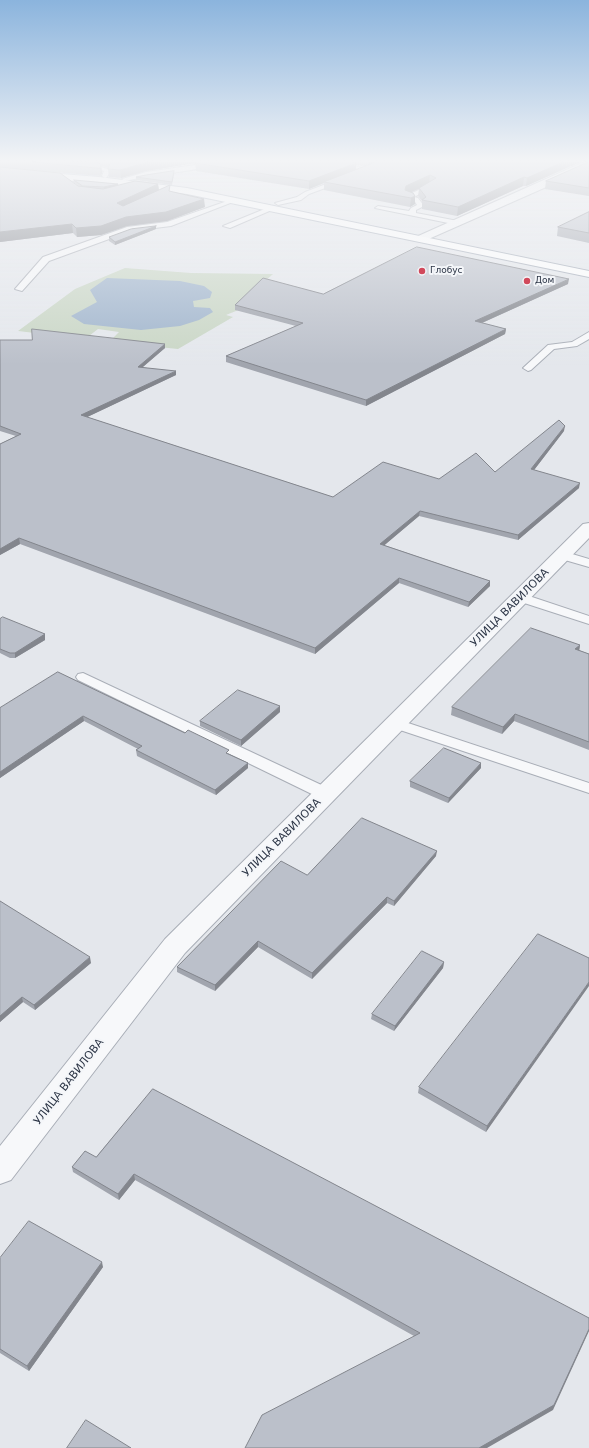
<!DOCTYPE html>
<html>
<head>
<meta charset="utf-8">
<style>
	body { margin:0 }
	canvas { display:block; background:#e4e7ec }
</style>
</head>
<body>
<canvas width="589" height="1448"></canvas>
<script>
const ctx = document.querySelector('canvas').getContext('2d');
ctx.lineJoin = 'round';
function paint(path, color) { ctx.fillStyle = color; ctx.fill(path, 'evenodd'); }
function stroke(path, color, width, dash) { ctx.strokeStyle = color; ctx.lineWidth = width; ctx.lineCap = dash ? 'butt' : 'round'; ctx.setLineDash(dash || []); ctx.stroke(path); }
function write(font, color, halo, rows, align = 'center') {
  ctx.font = font + ' "DejaVu Sans",sans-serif'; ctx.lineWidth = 4; ctx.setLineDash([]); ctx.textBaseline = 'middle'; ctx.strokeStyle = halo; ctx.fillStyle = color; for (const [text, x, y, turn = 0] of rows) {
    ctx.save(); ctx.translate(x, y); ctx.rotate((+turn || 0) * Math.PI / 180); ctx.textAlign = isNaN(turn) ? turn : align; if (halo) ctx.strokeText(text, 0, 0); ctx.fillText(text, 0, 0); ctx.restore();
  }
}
const green = new Path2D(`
	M 125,268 L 191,273 L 273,274 L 264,282 L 288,290 L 226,315 L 233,317 L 178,349 L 109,342 L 119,332 L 98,329 L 85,339 L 18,331 L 75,289 Z`);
const water = new Path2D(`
	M 107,278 L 180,281 L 204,286 L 212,292 L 210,298 L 193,301 L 194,307 L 210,308 L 213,312 L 199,320 L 180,326 L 141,330 L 84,324 L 71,316 L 97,302 L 90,290 Z`);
const lane = new Path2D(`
	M 73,162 L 84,162 L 111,170 L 107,177 L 105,178 L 102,176 L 104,171 Z
	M 209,163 L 212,165 L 211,166 C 183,173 153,174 125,181 L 122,179 L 146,172 Z
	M 342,178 L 344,179 L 344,181 L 309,194 L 301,200 L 278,205 L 275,203 L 297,197 L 305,192 Z
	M 429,185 L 434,186 L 414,197 L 418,198 L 424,206 L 416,210 L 416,213 L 458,221 L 458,225 L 375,208 L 378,206 L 409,211 L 411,208 L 417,205 L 414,200 L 406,198 L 406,196 Z
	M 233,199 L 238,200 L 171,226 L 131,231 L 49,261 L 22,291 L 15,289 L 43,257 L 127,227 L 167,222 Z
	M 272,206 L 274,207 L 274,209 L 230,228 L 223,226 Z
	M 589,332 L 589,339 L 577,346 L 554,349 L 531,370 L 528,371 L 523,368 L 548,345 L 572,342 Z
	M 562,551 L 589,559 L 589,567 L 558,558 L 556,555 L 558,552 Z
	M 520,593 L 589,616 L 589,624 L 515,600 L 514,597 Z
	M 83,673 L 332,790 L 334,794 L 332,798 L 326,799 L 320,798 L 78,680 L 76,677 L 78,674 Z
	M 396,719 L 589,783 L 589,793 L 391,727 L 388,724 L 391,721 Z`);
const street = new Path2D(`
	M 584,162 L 589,162 L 587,169 L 424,241 L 420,242 L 415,239 L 416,237 Z
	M 589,523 L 589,538 L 185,953 L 11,1180 L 0,1184 L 0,1146 L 165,939 L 583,524 Z`);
const primary = new Path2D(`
	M 0,169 L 99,177 L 187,188 L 589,271 L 589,277 L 187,194 L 99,183 L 0,175 Z`);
const wall = new Path2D(`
	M 0,162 L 580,162 L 526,186 L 523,186 L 457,216 L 422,209 L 422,201 L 418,196 L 419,189 L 411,192 L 415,204 L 410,207 L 324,190 L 324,183 L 309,189 L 196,171 L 195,163 L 146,171 L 121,178 L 109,177 L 108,169 L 109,168 L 101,166 L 102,172 L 101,176 L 16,169 L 80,186 L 74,183 L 74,180 L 119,185 L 158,184 L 159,190 L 170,192 L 205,207 L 167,221 L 127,226 L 101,235 L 77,237 L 73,233 L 0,242 ZM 356,165 L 365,166 L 356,170 Z
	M 589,162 L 589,196 L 545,189 L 546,181 Z
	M 174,171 L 174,174 L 172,185 L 136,180 L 136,177 Z
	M 589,212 L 589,243 L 557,236 L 558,227 Z
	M 156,229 L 115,245 L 109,241 L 109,237 Z
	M 568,284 L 482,323 L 506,329 L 505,334 L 366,406 L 226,362 L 226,356 L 296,326 L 235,310 L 235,305 L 323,294 Z
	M 0,340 L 165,344 L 165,348 L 143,367 L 176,375 L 87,417 L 333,497 L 439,479 L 495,472 L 564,431 L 534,470 L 579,488 L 518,540 L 419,516 L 384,545 L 490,581 L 490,586 L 468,607 L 399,583 L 315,654 L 20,544 L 0,555 L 0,444 L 16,436 L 0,431 Z
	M 0,619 L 45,634 L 45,640 L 15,658 L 10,658 L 0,653 Z
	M 580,645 L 579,650 L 589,654 L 589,750 L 514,721 L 502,734 L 451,715 L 452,707 Z
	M 58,672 L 248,763 L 248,768 L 216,795 L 137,756 L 136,750 L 138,749 L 84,721 L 0,778 L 0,708 Z
	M 280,712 L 241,746 L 200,726 L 200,721 Z
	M 481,768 L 448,803 L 410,787 L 410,781 Z
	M 436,856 L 394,906 L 387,903 L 312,979 L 258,947 L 215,991 L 177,972 L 177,967 L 307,875 Z
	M 0,901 L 91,963 L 35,1010 L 23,1002 L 0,1022 Z
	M 589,958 L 486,1132 L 418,1093 L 419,1087 Z
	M 444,962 L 443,968 L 394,1031 L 371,1019 L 372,1014 Z
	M 153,1089 L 553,1410 L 414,1336 L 135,1180 L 119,1200 L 73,1172 L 72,1167 L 96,1157 Z
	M 0,1258 L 103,1267 L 29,1371 L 0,1353 Z`);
const shadedWall = new Path2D(`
	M 148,162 L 204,162 L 195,163 L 146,171 L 121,178 L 120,170 Z
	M 368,162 L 386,162 L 368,167 Z
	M 563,162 L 580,162 L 526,186 L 527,178 Z
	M 356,163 L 356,171 L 324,182 L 324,183 L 309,189 L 309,181 Z
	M 101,164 L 102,172 L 101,176 L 100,168 Z
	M 430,175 L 429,184 L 405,195 L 405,199 L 406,186 Z
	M 524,177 L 523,186 L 457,216 L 458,207 Z
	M 118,184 L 119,187 L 104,190 L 104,187 Z
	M 158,184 L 159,192 L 118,212 L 117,203 Z
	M 415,196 L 415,204 L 410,207 L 411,198 Z
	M 204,199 L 205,207 L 167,221 L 127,226 L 101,235 L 77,237 L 76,228 Z
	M 72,224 L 73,233 L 0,242 L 0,232 Z
	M 156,226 L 156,229 L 115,245 L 115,242 Z
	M 569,279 L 568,284 L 475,326 L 475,321 Z
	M 506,329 L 505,334 L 366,406 L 366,400 Z
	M 165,344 L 165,348 L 138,371 L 138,367 Z
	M 176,371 L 176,375 L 81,420 L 81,415 Z
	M 565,426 L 564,431 L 531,474 L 531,469 Z
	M 580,483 L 579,488 L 518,540 L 518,535 Z
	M 420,511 L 419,516 L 380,549 L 380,544 Z
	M 19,538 L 20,544 L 0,555 L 0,549 Z
	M 399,578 L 399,583 L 315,654 L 315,648 Z
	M 490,581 L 490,586 L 468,607 L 469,602 Z
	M 45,634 L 45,640 L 15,658 L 15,653 Z
	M 580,645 L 579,652 L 575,649 Z
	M 280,706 L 280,712 L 241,746 L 241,740 Z
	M 515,714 L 514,721 L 502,734 L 503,727 Z
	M 83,716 L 84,721 L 0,778 L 0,772 Z
	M 248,763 L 248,768 L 216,795 L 215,790 Z
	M 481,763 L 481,768 L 448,803 L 449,798 Z
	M 437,851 L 436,856 L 394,906 L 394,901 Z
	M 387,897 L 387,903 L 312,979 L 312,973 Z
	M 258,941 L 258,947 L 215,991 L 215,985 Z
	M 90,957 L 91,963 L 35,1010 L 34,1005 Z
	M 444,962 L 443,968 L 394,1031 L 395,1026 Z
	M 589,982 L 589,986 L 486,1132 L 487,1126 Z
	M 22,997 L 23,1002 L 0,1022 L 0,1016 Z
	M 134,1174 L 135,1180 L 119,1200 L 118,1194 Z
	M 102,1262 L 103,1267 L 29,1371 L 27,1366 Z
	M 589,1329 L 589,1331 L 553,1410 L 487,1448 L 479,1448 Z`);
const building = new Path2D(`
	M 32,162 L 95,162 L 101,164 L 100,168 Z
	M 111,162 L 148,162 L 120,170 L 108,169 Z
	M 198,162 L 351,162 L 356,163 L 309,181 L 195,163 Z
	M 376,162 L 563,162 L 527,178 L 524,177 L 458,207 L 422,200 L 426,197 L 419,188 L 436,178 L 430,175 L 406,186 L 405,190 L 413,193 L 415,196 L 411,198 L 324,182 Z
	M 589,162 L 589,188 L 546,181 Z
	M 0,167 L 60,173 L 78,186 L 103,189 L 135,181 L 158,184 L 117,203 L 123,206 L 170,185 L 169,191 L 204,199 L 166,212 L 126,217 L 101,226 L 76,228 L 72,224 L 0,232 Z
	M 174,171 L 172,182 L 136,177 L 146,175 Z
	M 74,180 L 118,184 L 104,187 L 83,186 Z
	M 589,212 L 589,233 L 558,227 Z
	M 156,226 L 115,242 L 109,237 L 131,229 Z
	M 417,247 L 569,279 L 475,321 L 506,329 L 366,400 L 226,356 L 303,323 L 235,305 L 263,278 L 323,294 Z
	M 32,329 L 165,344 L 138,367 L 176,371 L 81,415 L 333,497 L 383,462 L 439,479 L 476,453 L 495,472 L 559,420 L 565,426 L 531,469 L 580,483 L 518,535 L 420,511 L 380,544 L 490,581 L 469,602 L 399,578 L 315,648 L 19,538 L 0,549 L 0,444 L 21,434 L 0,426 L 0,340 L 32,340 Z
	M 3,617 L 45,634 L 15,653 L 10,653 L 0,649 L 0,619 Z
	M 531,628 L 580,645 L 575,649 L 589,654 L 589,742 L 515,714 L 503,727 L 452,707 Z
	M 58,672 L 185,733 L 188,730 L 229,750 L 226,753 L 248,763 L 215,790 L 136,750 L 142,746 L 83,716 L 0,772 L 0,708 Z
	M 238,690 L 280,706 L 241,740 L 200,721 Z
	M 444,748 L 481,763 L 449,798 L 410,781 Z
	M 362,818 L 437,851 L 394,901 L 387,897 L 312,973 L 258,941 L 215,985 L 177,967 L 281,861 L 307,875 Z
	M 0,901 L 90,957 L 34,1005 L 22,997 L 0,1016 Z
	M 538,934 L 589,958 L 589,982 L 487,1126 L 419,1087 Z
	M 422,951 L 444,962 L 395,1026 L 372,1014 Z
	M 153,1089 L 589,1318 L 589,1329 L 554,1405 L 479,1448 L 245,1448 L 262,1415 L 420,1333 L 134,1174 L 118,1194 L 72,1167 L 85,1151 L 96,1157 Z
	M 29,1221 L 102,1262 L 27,1366 L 0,1349 L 0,1258 Z
	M 86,1420 L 131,1448 L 67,1448 Z`);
const markers = [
	[422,271,4,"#d1495b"],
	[527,281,4,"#d1495b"]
];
const farPoinames = [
	["Глобус",430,271],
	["Дом",535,281]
];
const streetNames = [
	["УЛИЦА ВАВИЛОВА",510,608,-45],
	["УЛИЦА ВАВИЛОВА",282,838,-45],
	["УЛИЦА ВАВИЛОВА",69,1082,-52]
];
paint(green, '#c9d6c5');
paint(water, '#9fb4cc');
stroke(lane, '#a9aeb7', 2);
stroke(street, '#a9aeb7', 2);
stroke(primary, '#a3abb8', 2);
paint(lane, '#f7f8fa');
paint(street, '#f7f8fa');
paint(primary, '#fff');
paint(wall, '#a1a5ae');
paint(shadedWall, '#83868d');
paint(building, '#bbc0ca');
stroke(building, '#83868d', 1);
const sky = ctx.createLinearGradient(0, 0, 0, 365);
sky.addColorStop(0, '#8bb4dd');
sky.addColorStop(0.44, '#f3f4f6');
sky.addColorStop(1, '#f3f4f600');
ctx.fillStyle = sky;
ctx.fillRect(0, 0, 589, 365);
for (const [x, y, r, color] of markers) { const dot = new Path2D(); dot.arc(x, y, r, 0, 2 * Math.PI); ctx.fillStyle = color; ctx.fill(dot); stroke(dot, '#f4f6f9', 1.5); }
write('9px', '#2b3445', '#f4f6f9', farPoinames, 'left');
write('11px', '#2b3445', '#f4f6f9', streetNames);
</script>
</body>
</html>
